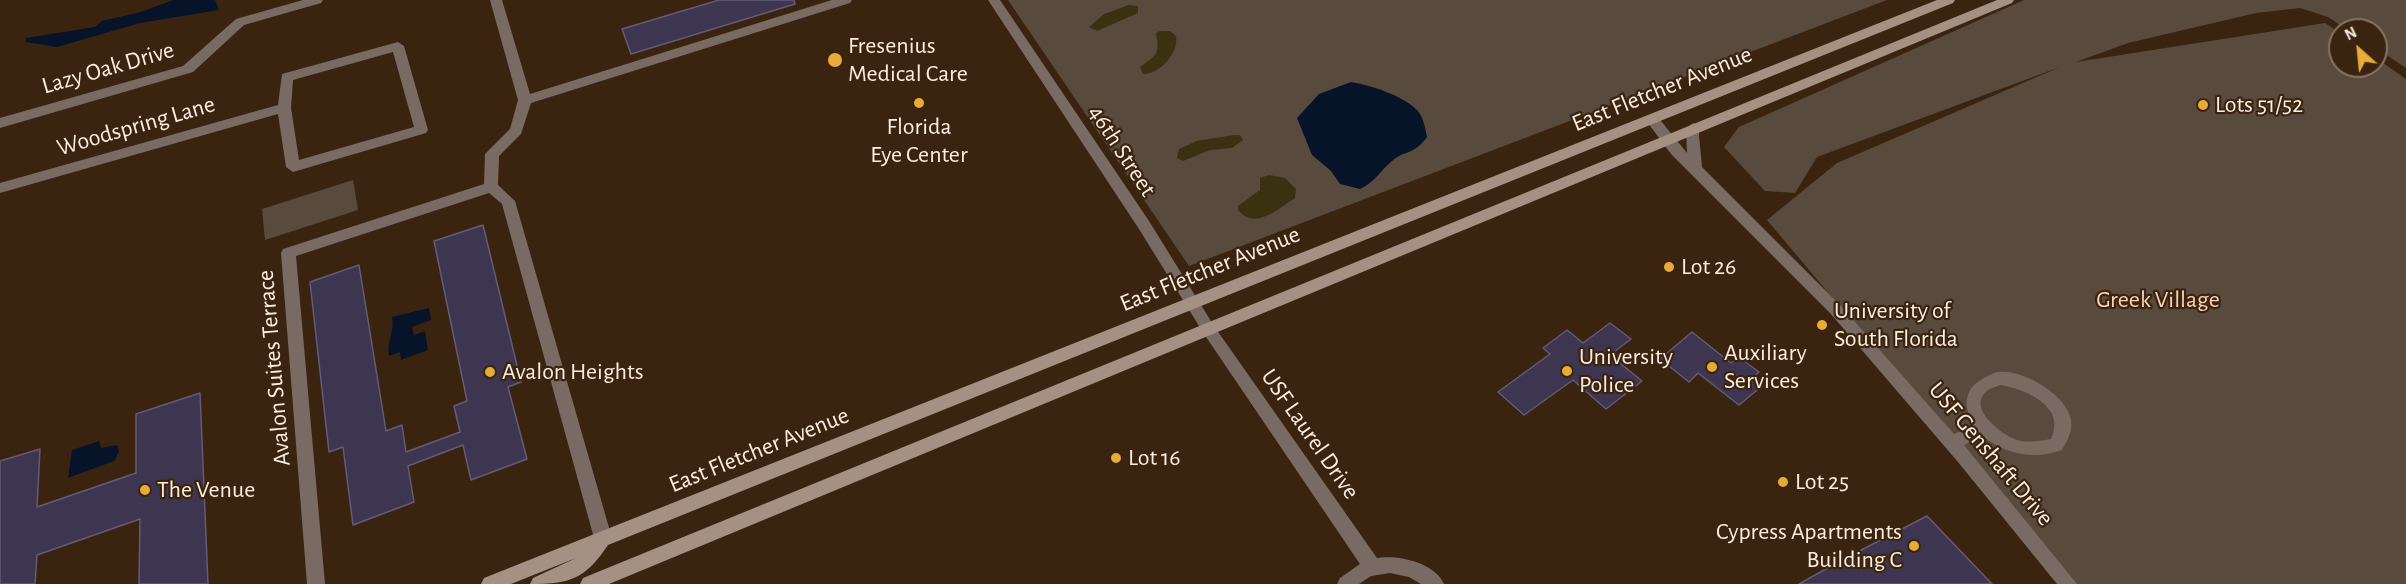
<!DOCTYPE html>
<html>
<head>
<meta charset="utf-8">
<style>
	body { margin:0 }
	#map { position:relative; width:2406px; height:584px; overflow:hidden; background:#3a2410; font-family:"Alegreya Sans",sans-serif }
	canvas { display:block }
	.north { position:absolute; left:2328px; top:18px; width:60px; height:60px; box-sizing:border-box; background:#3a2410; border:2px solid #887464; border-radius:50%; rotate:333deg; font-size:16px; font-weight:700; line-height:24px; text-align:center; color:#fcede1 }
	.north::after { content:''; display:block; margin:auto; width:21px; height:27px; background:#e8ab37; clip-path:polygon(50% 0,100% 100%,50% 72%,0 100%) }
</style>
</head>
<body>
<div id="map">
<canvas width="2406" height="584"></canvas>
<div class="north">N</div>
</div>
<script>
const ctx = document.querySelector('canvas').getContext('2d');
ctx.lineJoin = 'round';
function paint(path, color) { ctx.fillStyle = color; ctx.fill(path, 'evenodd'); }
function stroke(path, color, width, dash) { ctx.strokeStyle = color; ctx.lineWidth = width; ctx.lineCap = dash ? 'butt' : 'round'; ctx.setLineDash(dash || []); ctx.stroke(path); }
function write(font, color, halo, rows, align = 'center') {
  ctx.font = font + ' "Alegreya Sans",sans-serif'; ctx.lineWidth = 4.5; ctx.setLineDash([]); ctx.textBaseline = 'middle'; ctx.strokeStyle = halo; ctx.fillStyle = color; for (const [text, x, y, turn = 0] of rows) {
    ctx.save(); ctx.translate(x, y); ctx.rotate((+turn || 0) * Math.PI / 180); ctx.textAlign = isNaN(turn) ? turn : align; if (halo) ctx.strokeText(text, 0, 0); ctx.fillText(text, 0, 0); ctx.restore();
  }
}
const green = new Path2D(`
	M 1008,0 L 1887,0 L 1189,266 Z
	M 2024,0 L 2406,0 L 2406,68 L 2376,48 L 2376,30 L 2348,30 L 2328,17 L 2300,8 L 2256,13 L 2128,43 L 2076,62 L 2325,23 L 2340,33 L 2340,66 L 2376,66 L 2376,58 L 2406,79 L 2406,584 L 2073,584 L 1767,220 L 1837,163 L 2060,67 L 1817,157 L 1795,193 L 1765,191 L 1724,147 L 1739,127 Z
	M 353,180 L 358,210 L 265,240 L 262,209 Z`);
const sand = new Path2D(`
	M 1129,5 L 1138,6 L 1138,13 L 1097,31 L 1089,27 L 1104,14 Z
	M 1160,31 L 1170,31 L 1176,36 C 1179,53 1160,74 1143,74 L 1140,67 C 1157,55 1160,54 1156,33 Z
	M 1234,135 L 1240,135 L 1243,140 L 1232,148 L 1210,150 L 1183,161 L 1177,158 L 1179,149 L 1197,141 Z
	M 1269,175 L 1285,178 L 1296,189 L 1295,198 C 1279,208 1255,231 1238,210 L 1238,206 L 1260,190 L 1260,178 Z`);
const water = new Path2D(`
	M 173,0 L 215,0 L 219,10 L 140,23 L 57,47 L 26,42 L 26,38 L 95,27 L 102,21 L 141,12 Z
	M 1351,82 C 1370,85 1404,96 1417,110 C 1424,118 1425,128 1427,137 C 1413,156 1406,149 1392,161 C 1380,171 1375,182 1360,189 L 1340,184 L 1331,171 L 1312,155 L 1297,118 L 1319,94 Z
	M 429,308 L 431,320 L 412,327 L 414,335 L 425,331 L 428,350 L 401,360 L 400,352 L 389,356 C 386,342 395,332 392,317 Z
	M 99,441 L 101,448 L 117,445 L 119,452 L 114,461 L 68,478 L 72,450 Z`);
const building = new Path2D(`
	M 719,0 L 794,0 L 795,4 L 631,54 L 622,29 Z
	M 483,225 L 521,382 L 508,387 L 527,459 L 471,480 L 463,445 L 408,466 L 414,502 L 353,525 L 343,447 L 329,452 L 310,282 L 359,265 L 386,431 L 402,425 L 406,452 L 460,432 L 454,406 L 467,401 L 434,241 Z
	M 1610,323 L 1631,339 L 1610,355 L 1642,381 L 1606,409 L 1573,380 L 1524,415 L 1498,392 L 1550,354 L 1543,348 L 1567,330 L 1583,343 Z
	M 1692,332 L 1731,363 L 1739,357 L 1759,372 L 1752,378 L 1762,386 L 1739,405 L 1698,373 L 1689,382 L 1660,359 Z
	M 200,393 L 208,584 L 139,584 L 140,519 L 37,555 L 35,584 L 0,584 L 0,461 L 40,449 L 37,507 L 136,473 L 136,414 Z
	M 1927,516 L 1992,584 L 1799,584 L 1842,560 Z`);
const minor = new Path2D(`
	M 303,0 L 323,0 L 321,3 L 244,25 L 193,72 L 0,128 L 0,118 L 183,66 L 236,19 Z
	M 490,0 L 502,0 L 530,94 L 832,0 L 852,0 L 850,3 L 531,103 L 521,134 L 499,156 L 498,185 L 515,201 L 612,538 L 609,543 L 603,546 L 597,543 L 594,538 L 502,204 L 489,193 L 296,256 L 325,584 L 307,584 L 281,253 L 283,249 L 484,184 L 485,154 L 510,129 L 518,100 Z
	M 398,42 L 404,46 L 428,130 L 426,133 L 293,172 L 286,167 L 278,114 L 0,193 L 0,183 L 278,105 L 282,74 ZM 393,52 L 414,127 L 299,160 L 291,108 L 293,80 Z
	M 1652,114 L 1657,116 L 1687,153 L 1686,128 L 1693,123 L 1698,125 L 1702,167 L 1840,305 L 1954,434 L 1974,425 C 1962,406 1964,387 1986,377 C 1990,375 1995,372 1999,372 C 2023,369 2067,395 2071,420 C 2073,431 2067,441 2062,450 C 2034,460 2006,455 1983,436 L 1964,445 L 2077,584 L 2057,584 L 1958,462 L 1830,313 L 1671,154 L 1645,119 ZM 2000,385 C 2026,389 2067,407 2051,439 C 2039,441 2029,443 2017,440 C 2002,435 1966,408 1987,391 C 1990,388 1996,387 2000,385 Z
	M 1209,324 L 1214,326 L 1377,558 C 1398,555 1434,562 1444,584 L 1421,584 L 1409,577 L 1390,573 L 1371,576 L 1359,584 L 1337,584 L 1340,578 L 1360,564 L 1204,334 L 1201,330 L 1204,326 Z`);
const tertiary = new Path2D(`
	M 988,0 L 1000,0 L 1149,221 L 1214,326 L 1217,330 L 1214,334 L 1204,334 L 1139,229 Z`);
const secondary = new Path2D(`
	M 1937,0 L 1955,0 L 1953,3 L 608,545 C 585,579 571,584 530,584 L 533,578 L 576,558 L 511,584 L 481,584 L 484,578 L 597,533 Z
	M 1997,0 L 2014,0 L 2012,3 L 609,584 L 580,584 L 583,578 Z`);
const markers = [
	[835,60,8,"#e8ab37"],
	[919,103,6,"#e8ab37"],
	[2203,105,6,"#e8ab37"],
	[1669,267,6,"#e8ab37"],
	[1822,325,6,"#e8ab37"],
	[1712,367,6,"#e8ab37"],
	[1567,371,6,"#e8ab37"],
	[490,372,6,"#e8ab37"],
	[1116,458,6,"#e8ab37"],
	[1783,482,6,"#e8ab37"],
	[145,490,6,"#e8ab37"],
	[1914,546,6,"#e8ab37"]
];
const poiNames = [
	["Fresenius",848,46],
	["Medical Care",848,74],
	["Lots 51/52",2215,105],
	["Florida",919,127,"center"],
	["Eye Center",919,155,"center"],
	["Lot 26",1681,267],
	["University of",1834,311],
	["South Florida",1834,339],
	["Auxiliary",1724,353],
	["Services",1724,381],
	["University",1579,357],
	["Police",1579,385],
	["Avalon Heights",502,372],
	["Lot 16",1128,458],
	["Lot 25",1795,482],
	["The Venue",157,490],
	["Cypress Apartments",1902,532,"right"],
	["Building C",1902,560,"right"]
];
const streetNames = [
	["Lazy Oak Drive",108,68,-16],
	["East Fletcher Avenue",1662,89,-22],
	["Woodspring Lane",136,126,-16],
	["46th Street",1122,151,57],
	["East Fletcher Avenue",1210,269,-22],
	["Avalon Suites Terrace",274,368,-95],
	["USF Laurel Drive",1310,434,55],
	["East Fletcher Avenue",759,450,-22],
	["USF Genshaft Drive",1991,454,50]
];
const parkNames = [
	["Greek Village",2158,300]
];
paint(green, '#584a3d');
paint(sand, '#393110');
paint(water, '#071328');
paint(building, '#3e3650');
stroke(building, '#635b77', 1.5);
paint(minor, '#796b64');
paint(tertiary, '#796b64');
paint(secondary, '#a59084');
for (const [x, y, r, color] of markers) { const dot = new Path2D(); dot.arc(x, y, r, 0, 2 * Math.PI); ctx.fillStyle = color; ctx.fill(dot); stroke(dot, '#3a2410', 2); }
write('24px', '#fcede1', '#3a2410', poiNames, 'left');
write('24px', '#fcede1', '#3a2410', streetNames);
write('24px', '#fad4b3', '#3a2410', parkNames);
</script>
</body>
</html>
